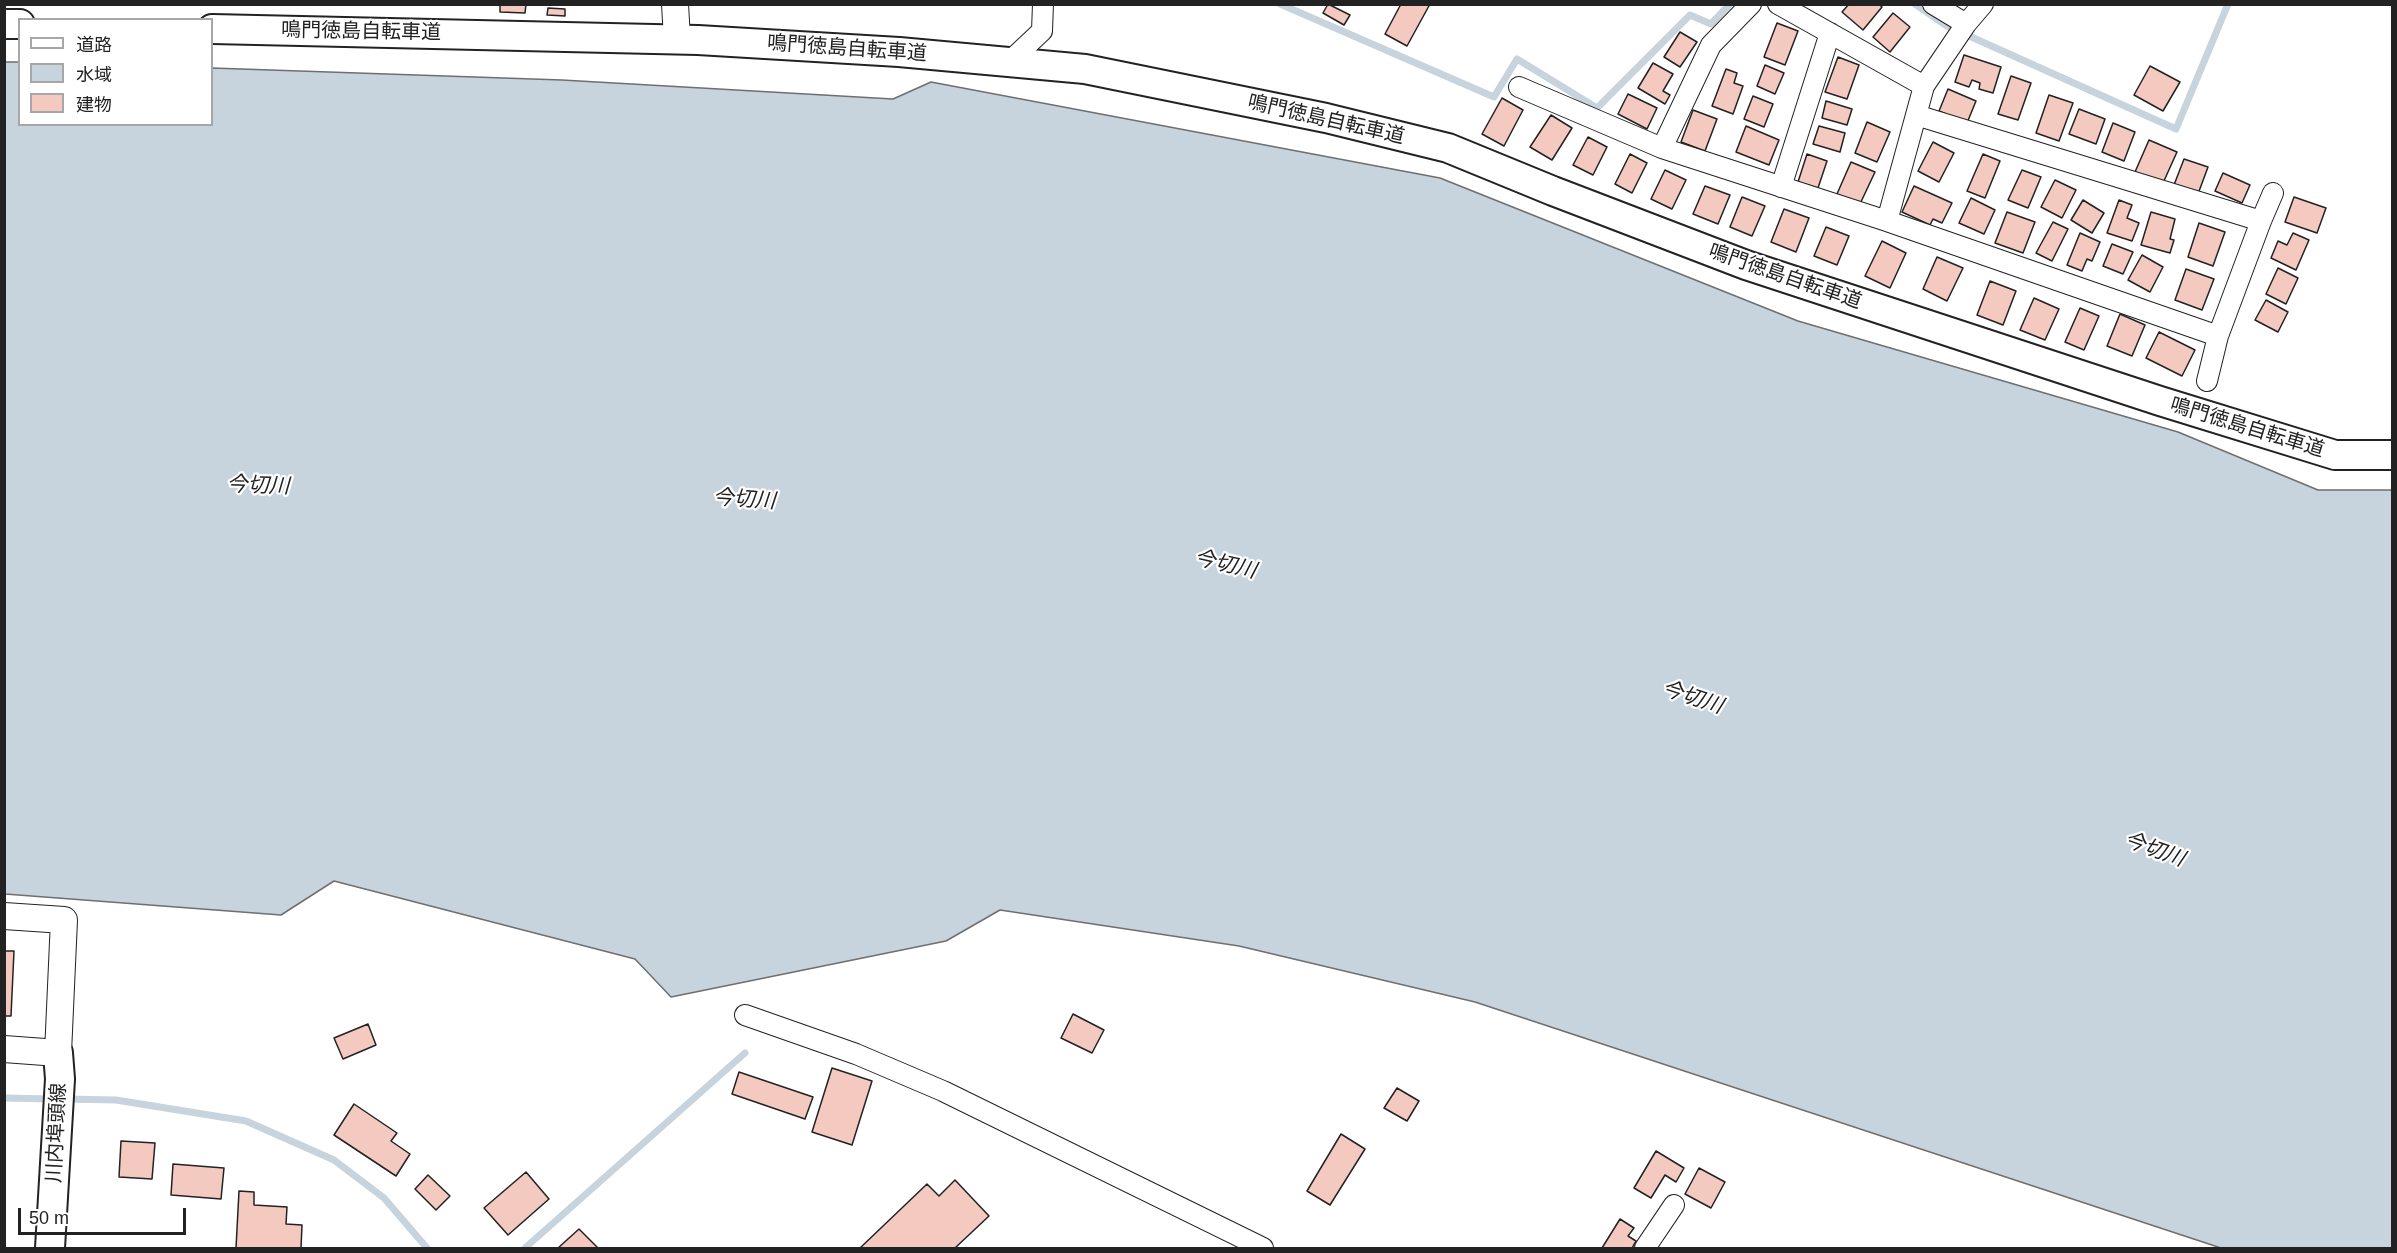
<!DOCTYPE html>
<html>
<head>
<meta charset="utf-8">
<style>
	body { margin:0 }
	#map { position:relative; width:2397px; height:1253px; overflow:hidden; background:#fff; font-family:Arial,"Noto Sans JP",sans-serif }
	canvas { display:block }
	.frame { position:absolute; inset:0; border:6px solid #222; pointer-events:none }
	.legend { position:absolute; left:18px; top:18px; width:195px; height:108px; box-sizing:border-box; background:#fff; border:2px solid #a7a7a7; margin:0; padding:8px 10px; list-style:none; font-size:18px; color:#222 }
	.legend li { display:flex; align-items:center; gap:12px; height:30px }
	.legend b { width:30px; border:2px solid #a7a7a7 }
	.scale { position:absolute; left:18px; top:1208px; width:168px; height:27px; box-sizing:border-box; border:3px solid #222; border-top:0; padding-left:8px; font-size:18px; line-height:21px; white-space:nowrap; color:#222; -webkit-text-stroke:4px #fff; paint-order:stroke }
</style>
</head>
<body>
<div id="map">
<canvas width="2397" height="1253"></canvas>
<div class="frame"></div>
<ul class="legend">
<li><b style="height:8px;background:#fff"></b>道路</li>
<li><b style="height:16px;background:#c7d3dd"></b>水域</li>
<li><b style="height:16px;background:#f3c9c0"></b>建物</li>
</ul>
<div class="scale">50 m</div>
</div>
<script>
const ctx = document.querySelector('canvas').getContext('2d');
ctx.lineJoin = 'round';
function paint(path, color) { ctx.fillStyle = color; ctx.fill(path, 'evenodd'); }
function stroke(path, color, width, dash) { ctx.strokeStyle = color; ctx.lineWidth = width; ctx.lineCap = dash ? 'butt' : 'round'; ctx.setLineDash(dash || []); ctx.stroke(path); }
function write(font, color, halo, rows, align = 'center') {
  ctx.font = font + ' Arial,"Noto Sans JP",sans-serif'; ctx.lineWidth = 4.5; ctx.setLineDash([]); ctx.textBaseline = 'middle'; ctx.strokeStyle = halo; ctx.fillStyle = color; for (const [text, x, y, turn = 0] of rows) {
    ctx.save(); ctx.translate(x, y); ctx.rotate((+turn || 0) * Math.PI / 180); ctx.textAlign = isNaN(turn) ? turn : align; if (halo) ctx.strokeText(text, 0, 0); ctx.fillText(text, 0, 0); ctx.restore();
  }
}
const water = new Path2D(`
	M 5,62 L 19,62 L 20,124 L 212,124 L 212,68 L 562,80 L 893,99 L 931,82 L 1440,178 L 1798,321 L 2178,432 L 2318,490 L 2392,490 L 2392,1248 L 2221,1248 L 1475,1002 L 1239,946 L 1000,910 L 946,941 L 671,997 L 635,959 L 334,881 L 281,915 L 5,894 Z`);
const stream = new Path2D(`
	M 1280,4 L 1494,97 L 1517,59 L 1597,108 L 1690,15 L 1711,24 L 1730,4
	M 1915,4 L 1947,26 L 2176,129 L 2228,4
	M 4,1098 L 53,1099
	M 65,1099 L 116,1100 L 246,1121 L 334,1160 L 384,1198 L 427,1248
	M 525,1248 L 745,1053`);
const building = new Path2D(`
	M 500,4 L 526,4 L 525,13 L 500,12 Z
	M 1328,4 L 1350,15 L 1344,25 L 1323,13 Z
	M 1401,4 L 1430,4 L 1407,46 L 1385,34 Z
	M 1849,4 L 1879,4 L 1882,7 L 1863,30 L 1842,12 Z
	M 548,8 L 565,9 L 565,16 L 547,15 Z
	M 1893,13 L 1910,27 L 1890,52 L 1873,37 Z
	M 1777,23 L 1798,31 L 1785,65 L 1764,57 Z
	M 1680,32 L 1697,42 L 1680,67 L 1664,57 Z
	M 1964,55 L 2001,67 L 1993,93 L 1979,89 L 1980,83 L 1972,80 L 1969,87 L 1955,82 Z
	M 1838,57 L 1859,65 L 1847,99 L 1825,92 Z
	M 1653,63 L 1673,74 L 1663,91 L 1670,95 L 1665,104 L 1638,88 Z
	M 1765,65 L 1784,73 L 1775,94 L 1757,86 Z
	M 2150,66 L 2180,82 L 2163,111 L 2134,95 Z
	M 1726,69 L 1737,73 L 1734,83 L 1743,86 L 1733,114 L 1712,106 Z
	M 2011,76 L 2031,83 L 2018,120 L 1998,114 Z
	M 1948,89 L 1976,101 L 1967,123 L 1939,111 Z
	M 1628,94 L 1657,108 L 1647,129 L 1618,114 Z
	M 2049,95 L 2073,103 L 2059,141 L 2036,133 Z
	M 1753,96 L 1773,104 L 1764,127 L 1744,119 Z
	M 1502,98 L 1523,110 L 1504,146 L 1482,134 Z
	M 1826,101 L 1852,109 L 1847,125 L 1822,118 Z
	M 2079,109 L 2105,119 L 2096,144 L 2069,134 Z
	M 1693,110 L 1717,119 L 1705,151 L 1681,142 Z
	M 1551,115 L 1572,128 L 1552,160 L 1530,147 Z
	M 1867,122 L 1890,132 L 1877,162 L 1855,153 Z
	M 2113,123 L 2135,132 L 2124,161 L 2102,152 Z
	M 1746,126 L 1779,140 L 1769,165 L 1736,152 Z
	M 1819,126 L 1845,133 L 1840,152 L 1813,144 Z
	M 1588,137 L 1607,147 L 1593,175 L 1573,165 Z
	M 2149,140 L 2177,152 L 2163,183 L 2135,172 Z
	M 1933,142 L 1954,153 L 1939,182 L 1918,171 Z
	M 1630,154 L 1647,163 L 1632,193 L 1615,184 Z
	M 1807,154 L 1827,161 L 1818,188 L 1798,182 Z
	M 1983,154 L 2000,161 L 1985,198 L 1967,191 Z
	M 2184,159 L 2208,167 L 2198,194 L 2174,185 Z
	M 1851,162 L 1875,172 L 1860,204 L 1837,194 Z
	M 1665,170 L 1686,180 L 1672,209 L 1651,199 Z
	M 2022,170 L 2041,177 L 2028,208 L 2008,200 Z
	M 2223,173 L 2250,185 L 2242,203 L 2215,191 Z
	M 2055,180 L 2076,190 L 2062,218 L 2041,207 Z
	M 1705,186 L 1730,195 L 1718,224 L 1693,214 Z
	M 1914,186 L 1952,203 L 1942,223 L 1933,219 L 1930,225 L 1902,212 Z
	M 1742,197 L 1765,206 L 1752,236 L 1730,227 Z
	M 2294,197 L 2326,208 L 2317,233 L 2285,222 Z
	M 1971,198 L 1995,210 L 1984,234 L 1959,223 Z
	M 2083,200 L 2104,213 L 2092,233 L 2071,220 Z
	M 2119,200 L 2132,205 L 2127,218 L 2139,223 L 2132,241 L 2107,233 Z
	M 1784,209 L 1809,218 L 1796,252 L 1771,242 Z
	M 2007,212 L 2035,222 L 2023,253 L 1995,243 Z
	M 2151,212 L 2175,219 L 2170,239 L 2174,240 L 2170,253 L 2141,245 Z
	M 2053,222 L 2068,229 L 2052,261 L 2036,253 Z
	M 2199,223 L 2225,232 L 2213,266 L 2188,257 Z
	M 1826,227 L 1849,236 L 1837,265 L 1814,256 Z
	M 2080,233 L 2100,242 L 2092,261 L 2087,259 L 2082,271 L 2067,265 Z
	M 2293,233 L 2309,240 L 2296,270 L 2271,258 L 2278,241 L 2287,245 Z
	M 1882,241 L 1906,253 L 1890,288 L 1865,276 Z
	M 2112,244 L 2133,252 L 2123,274 L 2103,266 Z
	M 2142,255 L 2163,267 L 2150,292 L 2128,280 Z
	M 1937,257 L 1963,268 L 1947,301 L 1923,289 Z
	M 2278,268 L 2298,278 L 2286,304 L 2266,294 Z
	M 2186,269 L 2214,279 L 2202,310 L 2175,300 Z
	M 1990,281 L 2016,291 L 2003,325 L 1977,315 Z
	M 2034,298 L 2059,309 L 2045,340 L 2020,330 Z
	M 2266,300 L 2288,312 L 2278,332 L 2255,320 Z
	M 2080,308 L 2099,316 L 2084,350 L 2065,342 Z
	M 2120,314 L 2145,325 L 2132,356 L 2107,346 Z
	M 2159,332 L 2195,350 L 2182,376 L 2146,358 Z
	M 4,951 L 14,951 L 11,1016 L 4,1016 Z
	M 1073,1014 L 1104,1030 L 1092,1053 L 1061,1038 Z
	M 368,1024 L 376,1045 L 343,1059 L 334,1038 Z
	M 832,1068 L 872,1081 L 852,1145 L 812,1132 Z
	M 739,1072 L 813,1097 L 805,1119 L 732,1094 Z
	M 1397,1088 L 1419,1101 L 1407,1121 L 1384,1108 Z
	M 354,1104 L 397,1133 L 391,1141 L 410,1154 L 396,1176 L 334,1135 Z
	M 1341,1134 L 1365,1149 L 1330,1205 L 1307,1191 Z
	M 121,1141 L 155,1143 L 152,1179 L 119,1177 Z
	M 1656,1151 L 1684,1168 L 1676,1182 L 1665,1175 L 1651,1198 L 1634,1188 Z
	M 173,1164 L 224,1168 L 221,1199 L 171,1195 Z
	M 1699,1168 L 1725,1182 L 1711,1208 L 1685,1194 Z
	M 526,1172 L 549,1199 L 508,1235 L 484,1208 Z
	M 428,1175 L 450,1196 L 436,1210 L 415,1189 Z
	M 955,1180 L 989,1216 L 955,1248 L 860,1248 L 927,1184 L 939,1196 Z
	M 239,1191 L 254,1192 L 254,1205 L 287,1207 L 286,1224 L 302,1225 L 301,1248 L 236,1248 Z
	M 1620,1219 L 1634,1228 L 1628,1236 L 1636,1241 L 1632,1248 L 1602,1248 Z
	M 579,1229 L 598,1248 L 558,1248 Z`);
const minor = new Path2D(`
	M 1778,4 L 1924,86
	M 1933,4 L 1966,24
	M 1009,62 L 1042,31 L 1043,4
	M 1519,87 L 1662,148 L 1887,221
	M 1916,115 L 2261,221 L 2218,336 L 1887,221 L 1924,86 L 1966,24 L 1983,4
	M 1662,148 L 1711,45 L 1751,4
	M 1781,187 L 1830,33
	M 2261,221 L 2273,193
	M 2207,381 L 2218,336
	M 745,1015 L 856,1054 L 943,1091 L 1263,1248
	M 1645,1248 L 1674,1205`);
const tertiary = new Path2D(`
	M 675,4 L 677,39
	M 4,916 L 64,920 L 58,1053 L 4,1049`);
const secondary = new Path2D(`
	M 4,24 L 20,24
	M 212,29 L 698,40 L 899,52 L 1085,69 L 1326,118 L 1448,148 L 1553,191 L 1746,265 L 2160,401 L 2335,455 L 2392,455
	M 50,1248 L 60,1079 L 58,1053`);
const streetNames = [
	["鳴門徳島自転車道",361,32,1],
	["鳴門徳島自転車道",847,49,4],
	["鳴門徳島自転車道",1326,120,13],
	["鳴門徳島自転車道",1785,277,19],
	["鳴門徳島自転車道",2247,428,17],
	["川内埠頭線",57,1133,-87]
];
const waterNames = [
	["今切川",258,486,2],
	["今切川",744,500,4],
	["今切川",1225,565,13],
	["今切川",1692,698,18],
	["今切川",2154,850,20]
];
paint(water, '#c7d3dd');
stroke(water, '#6f6f6f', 1.5);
stroke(stream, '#c7d3dd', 7);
paint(building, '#f3c9c0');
stroke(building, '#222', 1.5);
stroke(minor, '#222', 22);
stroke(tertiary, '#222', 28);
stroke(secondary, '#222', 32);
stroke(minor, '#fff', 20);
stroke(tertiary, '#fff', 26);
stroke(secondary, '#fff', 28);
write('20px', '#222', '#fff', streetNames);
write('italic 21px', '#222', '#fff', waterNames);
</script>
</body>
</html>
